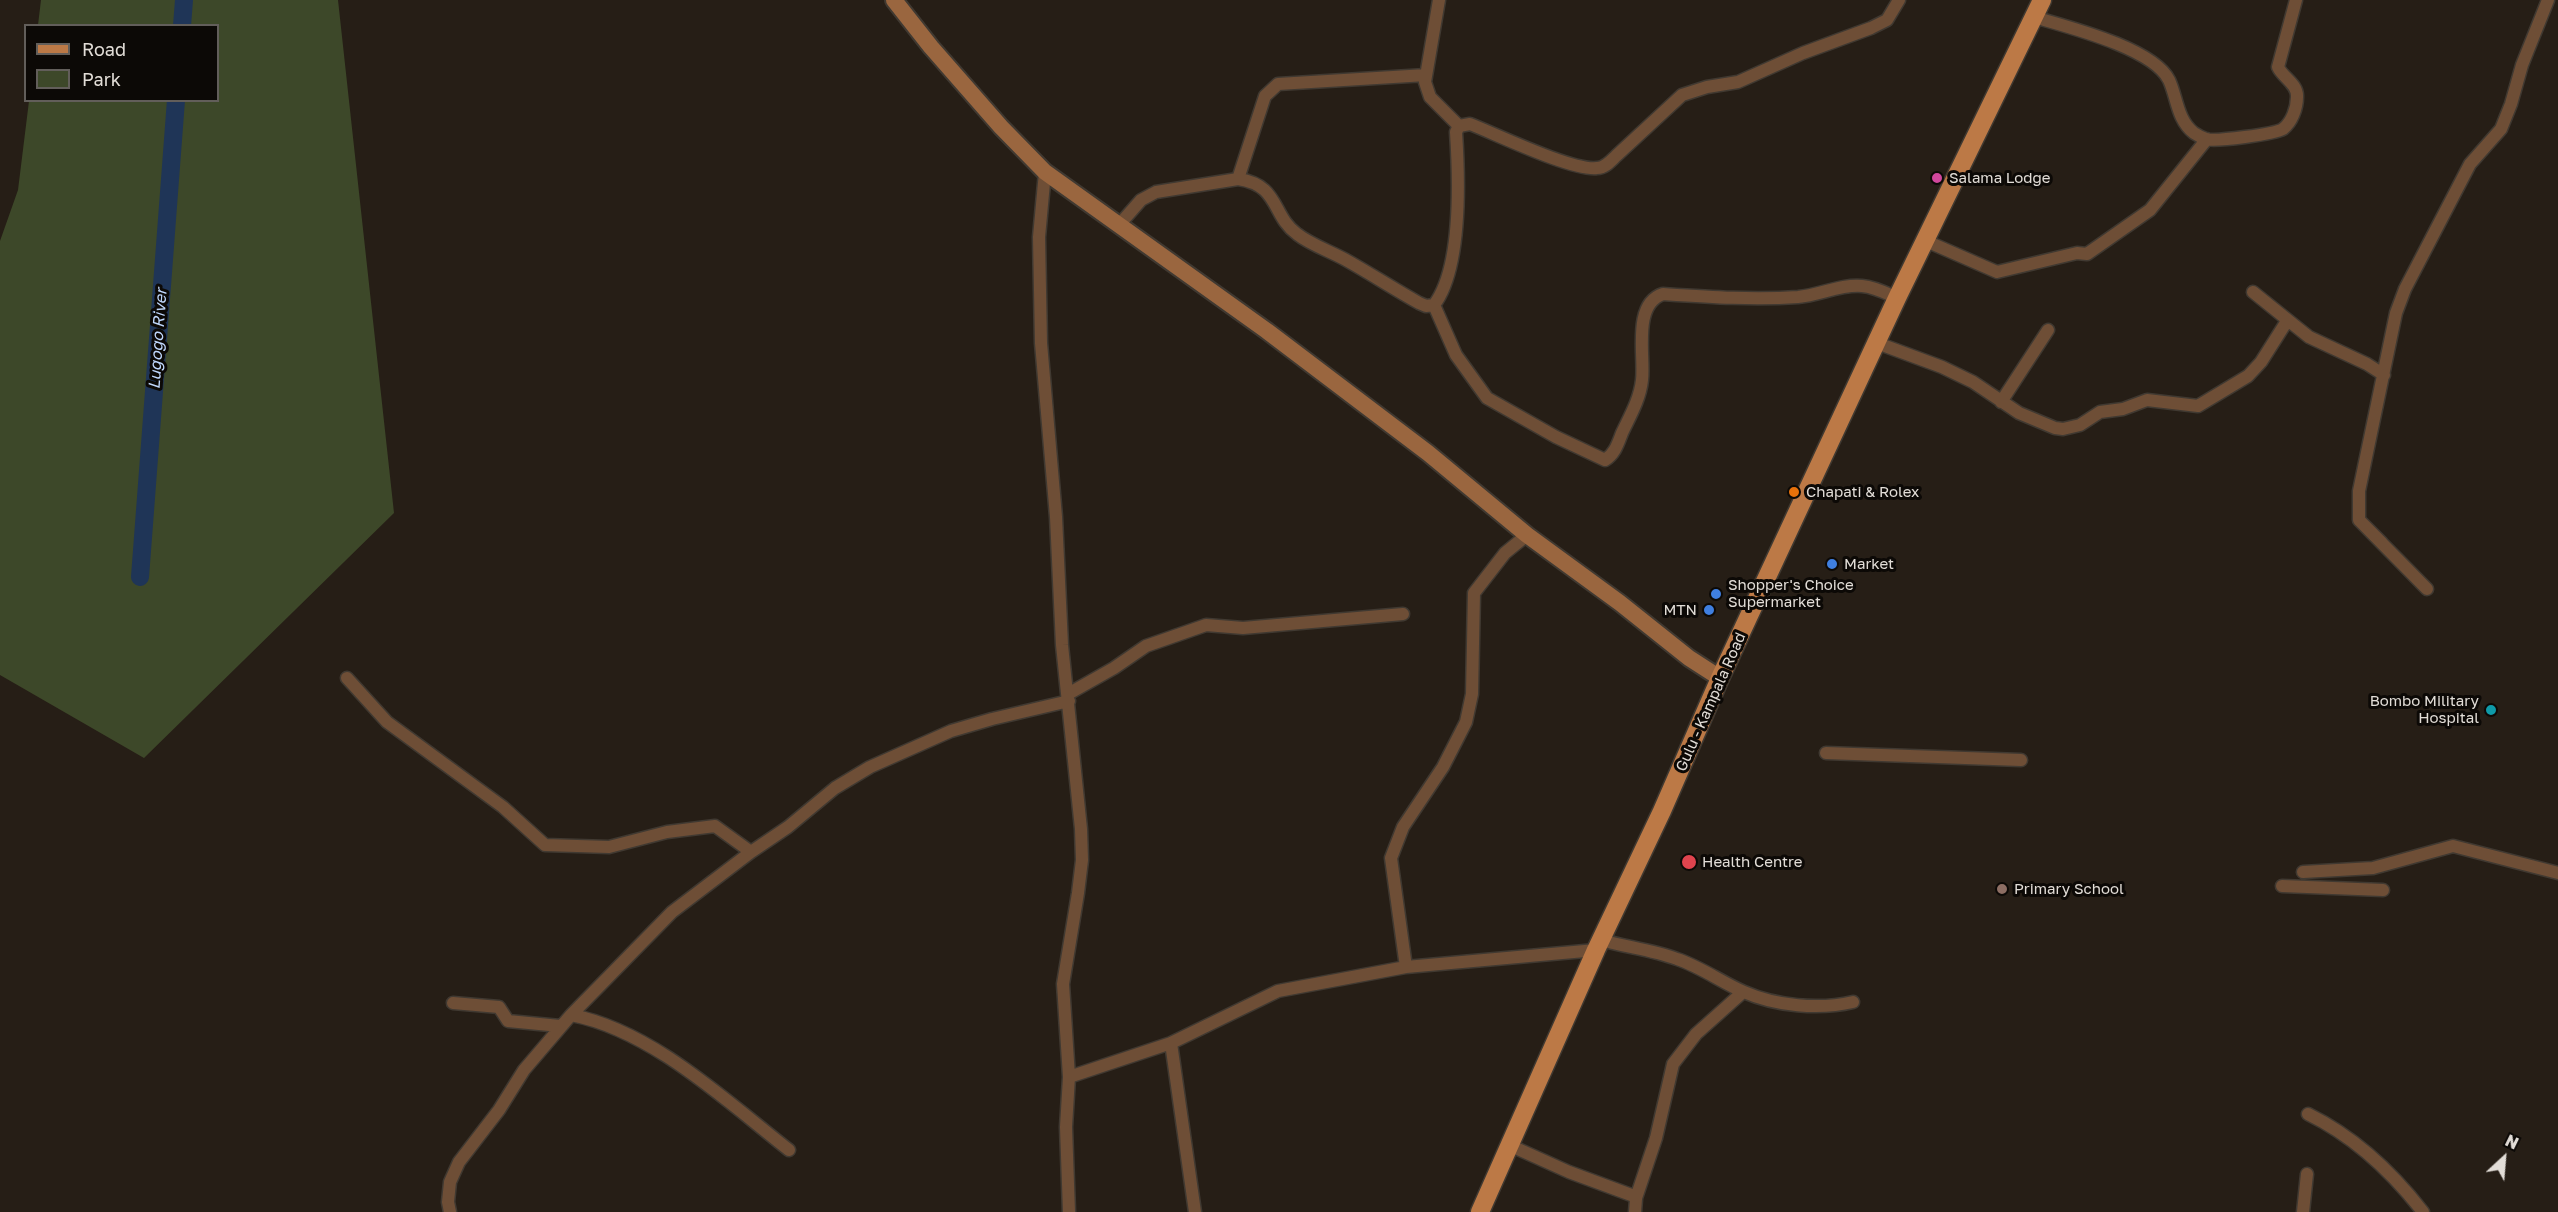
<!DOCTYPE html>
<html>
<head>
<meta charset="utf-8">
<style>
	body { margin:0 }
	#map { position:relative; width:2558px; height:1212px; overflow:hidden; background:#261e16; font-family:"Golos Text",sans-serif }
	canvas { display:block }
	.legend { position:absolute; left:24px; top:24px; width:195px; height:78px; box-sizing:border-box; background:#0c0906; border:2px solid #625e5a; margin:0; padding:8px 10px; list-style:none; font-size:18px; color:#e2ddd7 }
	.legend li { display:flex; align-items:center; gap:12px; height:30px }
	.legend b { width:30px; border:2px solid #625e5a }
	.north { position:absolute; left:2474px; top:1128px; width:60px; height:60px; -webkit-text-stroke:4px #0c0906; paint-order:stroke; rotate:26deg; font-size:16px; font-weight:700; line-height:24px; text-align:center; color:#e2ddd7 }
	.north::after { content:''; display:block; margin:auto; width:21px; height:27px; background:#e2ddd7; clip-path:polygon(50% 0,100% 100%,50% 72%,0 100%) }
</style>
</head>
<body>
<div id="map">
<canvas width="2558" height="1212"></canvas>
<ul class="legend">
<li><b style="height:8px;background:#bc7946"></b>Road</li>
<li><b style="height:16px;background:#3d4829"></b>Park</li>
</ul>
<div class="north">N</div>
</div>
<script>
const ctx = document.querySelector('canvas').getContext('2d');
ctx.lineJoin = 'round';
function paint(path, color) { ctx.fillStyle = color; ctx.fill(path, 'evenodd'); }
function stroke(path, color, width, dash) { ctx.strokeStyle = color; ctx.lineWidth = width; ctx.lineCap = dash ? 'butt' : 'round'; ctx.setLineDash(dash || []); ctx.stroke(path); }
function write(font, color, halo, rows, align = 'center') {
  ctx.font = font + ' "Golos Text",sans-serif'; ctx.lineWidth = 6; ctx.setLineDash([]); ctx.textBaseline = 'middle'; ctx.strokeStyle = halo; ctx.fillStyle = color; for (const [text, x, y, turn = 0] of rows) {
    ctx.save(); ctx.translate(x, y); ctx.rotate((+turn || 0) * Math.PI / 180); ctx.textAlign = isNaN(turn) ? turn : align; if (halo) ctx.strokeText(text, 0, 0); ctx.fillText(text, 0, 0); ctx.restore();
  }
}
const green = new Path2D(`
	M 41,0 L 338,0 L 394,513 L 144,758 L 0,675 L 0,241 L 18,190 L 29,101 L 218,100 L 218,26 L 38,25 Z`);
const river = new Path2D(`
	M 182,26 L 184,0
	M 140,577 L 176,100`);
const street = new Path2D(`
	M 1439,0 L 1425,82 L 1430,97 L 1459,126
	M 2034,17 C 2068,27 2153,48 2169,80 C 2177,97 2177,120 2194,133 C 2197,135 2203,138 2206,139 C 2215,142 2275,134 2283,129 C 2292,122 2297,108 2297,97 C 2298,84 2282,77 2278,67 L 2296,0
	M 1045,172 L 1039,237 L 1041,343 L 1056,517 L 1062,645 L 1081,829 L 1082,860 L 1078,893 L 1063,984 L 1069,1077 L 1066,1127 L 1069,1212
	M 1238,179 L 1265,96 L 1278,84 L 1426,75
	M 1119,225 L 1141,200 L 1156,192 L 1238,179 C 1280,185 1271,215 1297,234 C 1311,245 1330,251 1346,260 C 1371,274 1394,289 1419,303 L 1426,306 L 1434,305 C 1462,268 1459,178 1456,132 L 1459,126 L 1470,124 C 1496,134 1572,171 1597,168 C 1605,168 1611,161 1616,156 L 1682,95 L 1707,87 L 1738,82 L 1803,53 L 1871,28 L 1887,20 L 1899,0
	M 1926,241 L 1997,272 L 2077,253 L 2087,254 L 2150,210 L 2207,139
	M 2253,292 L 2309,337 L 2367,364 L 2384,375
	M 1434,305 L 1456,355 L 1487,398 L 1556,437 L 1605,460 C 1615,454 1618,443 1622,433 C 1630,416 1640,399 1642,380 C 1645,357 1632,304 1663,294 C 1709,297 1753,300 1798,297 C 1820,295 1841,284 1862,286 C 1875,287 1886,293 1897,298
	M 1877,343 L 1942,367 L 1973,382 L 2019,413 L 2055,428 L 2063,429 L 2080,425 L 2100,412 L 2123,409 L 2147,400 L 2198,406 L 2248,376 L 2261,362 L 2287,321
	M 2001,402 L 2048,330
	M 2359,520 L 2359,491 L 2396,313 L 2405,289 L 2470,164 L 2501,129 L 2511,104 L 2522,65 L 2548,0
	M 2382,543 L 2359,520 L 2427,589
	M 347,678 L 387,722 L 503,807 L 545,845 L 609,847 L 667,832 L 715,826 L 751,852
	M 1068,694 L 1114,668 L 1146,646 L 1206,625 L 1243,628 L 1403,614
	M 1826,753 L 2021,760
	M 2303,872 L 2373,868 L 2453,846 L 2558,873
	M 2282,886 L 2383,890
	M 1601,940 C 1626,947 1653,950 1677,959 C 1701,967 1721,982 1744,992 C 1776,1006 1819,1010 1853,1002
	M 1406,967 L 1391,858 L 1403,827 L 1443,767 L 1466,722 L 1472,694 L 1474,593 L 1505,553 L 1527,535
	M 453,1003 L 499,1007 L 508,1021 L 560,1026
	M 571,1015 C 651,1030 725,1100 789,1150
	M 1171,1043 L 1195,1212
	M 1069,1077 L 1171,1043 L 1278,991 L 1406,967 L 1596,950
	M 2308,1114 C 2353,1136 2392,1172 2423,1212
	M 1509,1145 L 1569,1172 L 1634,1196 L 1636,1199 L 1635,1212
	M 1636,1198 L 1656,1138 L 1673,1064 L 1696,1034 L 1743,992
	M 450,1212 L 448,1202 L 450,1182 L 459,1162 L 499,1110 L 524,1070 L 571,1015 L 672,912 L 751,852 L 788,827 L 835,788 L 870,767 L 951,731 L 992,719 L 1069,701
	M 2303,1212 L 2307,1174`);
const secondary = new Path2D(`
	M 894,0 L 931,47 L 1001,127 L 1045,172 L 1267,331 L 1428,453 L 1527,535 L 1620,603 L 1689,658 L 1720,678`);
const primary = new Path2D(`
	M 1480,1212 L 1596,950 L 1662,811 L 1720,678 L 1897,298 L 2042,0`);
const markers = [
	[1937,178,6,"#d1479c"],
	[1794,492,6,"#e8710a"],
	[1832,564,6,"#3f7fe0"],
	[1716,594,6,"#3f7fe0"],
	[1709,610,6,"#3f7fe0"],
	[2491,710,6,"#0f9aa8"],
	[1689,862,8,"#e0444e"],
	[2002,889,6,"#8d6e63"]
];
const poiNames = [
	["Salama Lodge",1949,178],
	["Chapati & Rolex",1806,492],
	["Market",1844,564],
	["Shopper's Choice",1728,585],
	["Supermarket",1728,602],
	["MTN",1697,610,"right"],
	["Bombo Military",2479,701,"right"],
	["Hospital",2479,718,"right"],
	["Health Centre",1702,862],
	["Primary School",2014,889]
];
const streetNames = [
	["Gulu - Kampala Road",1711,702,-66]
];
const waterNames = [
	["Lugogo River",158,339,-86]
];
paint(green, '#3d4829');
stroke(river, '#1f3557', 18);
stroke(street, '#403931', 15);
stroke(secondary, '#403931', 20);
stroke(primary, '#403931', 21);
stroke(street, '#6e4e36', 12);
stroke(secondary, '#9a663f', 16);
stroke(primary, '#bc7946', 18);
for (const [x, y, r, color] of markers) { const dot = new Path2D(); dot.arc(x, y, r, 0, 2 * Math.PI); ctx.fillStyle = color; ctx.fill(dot); stroke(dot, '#0c0906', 2); }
write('15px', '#e2ddd7', '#0c0906', poiNames, 'left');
write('15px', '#e2ddd7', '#0c0906', streetNames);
write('italic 16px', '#c0d8fd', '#0c0906', waterNames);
</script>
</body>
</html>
